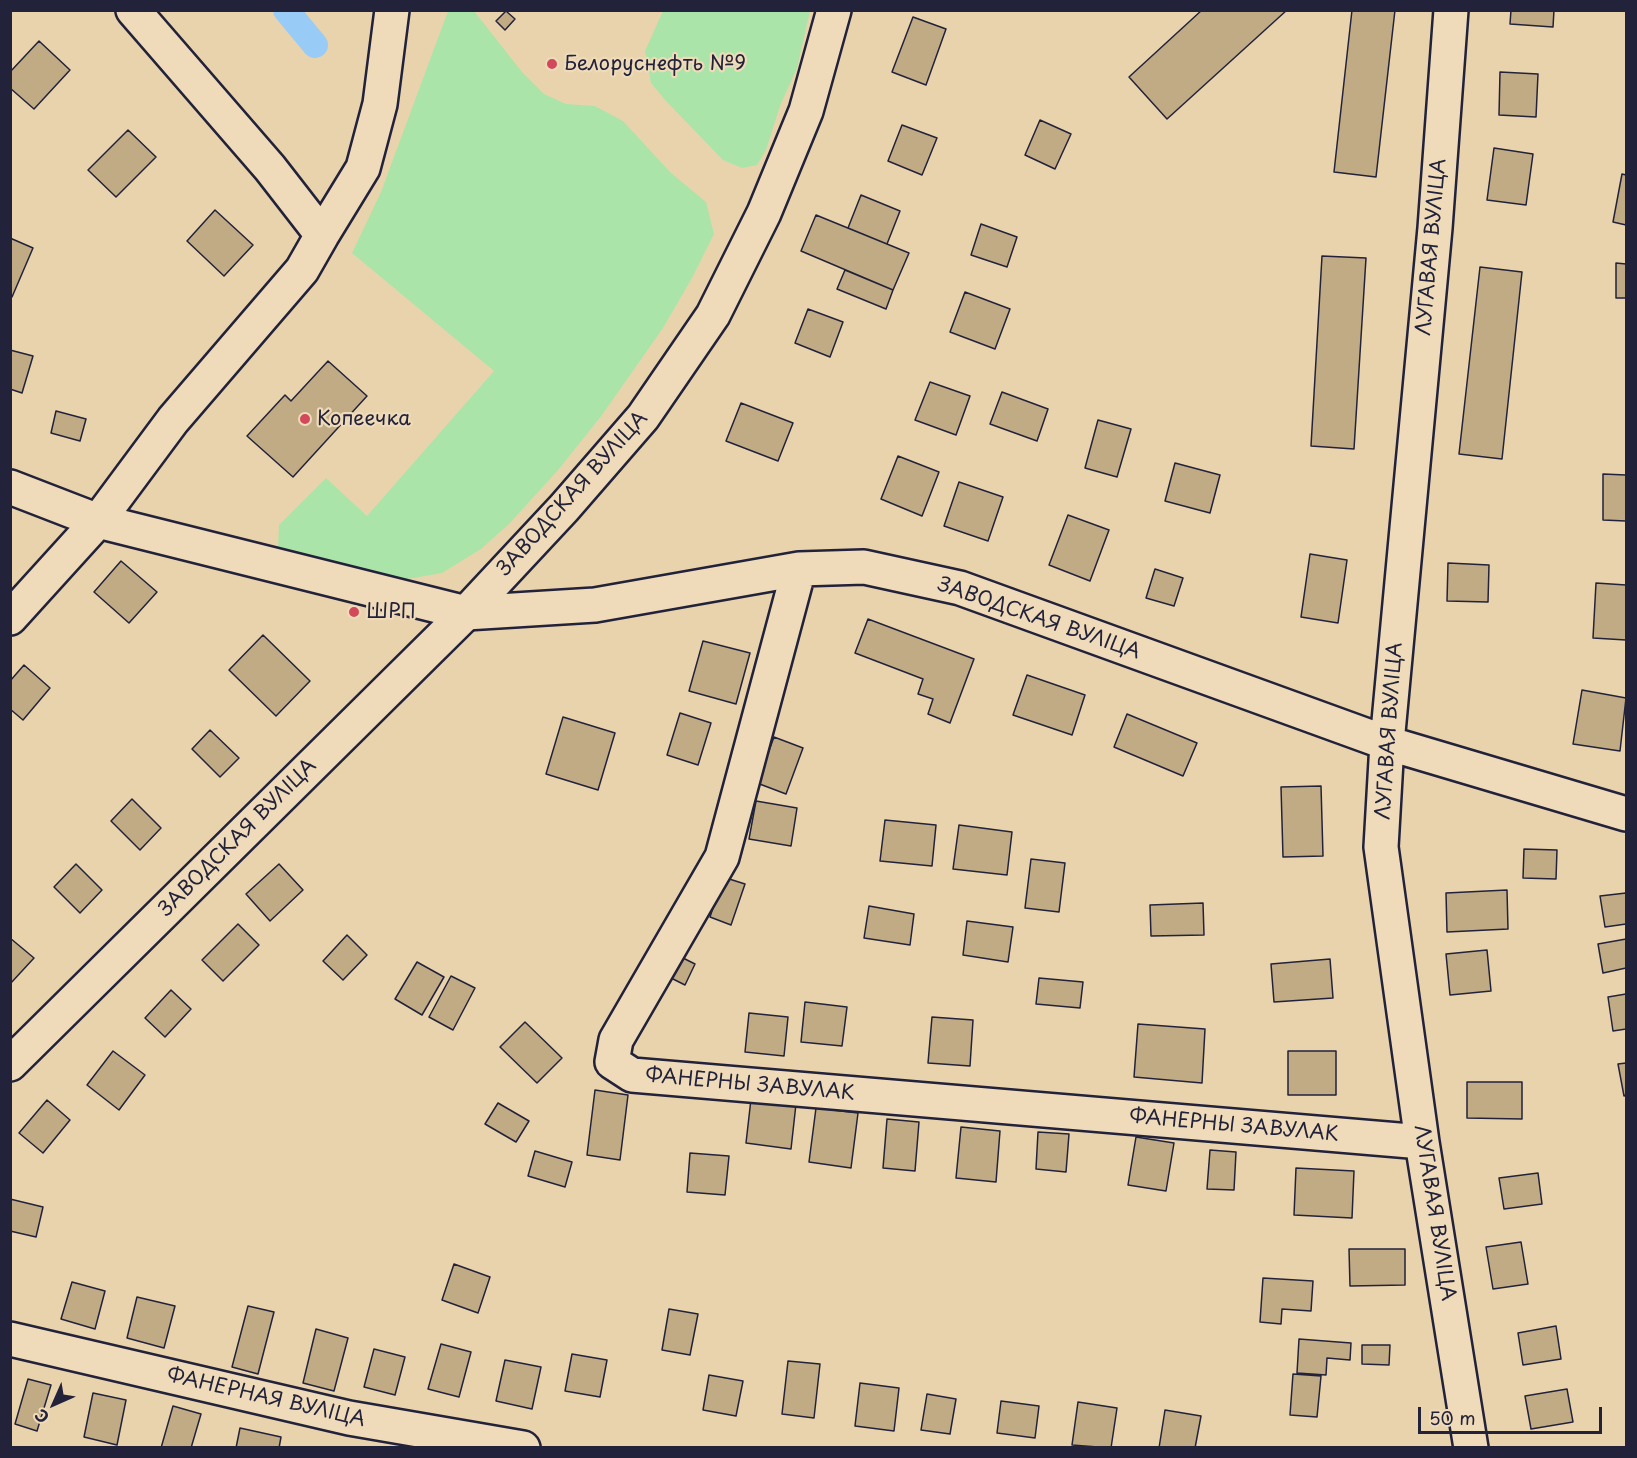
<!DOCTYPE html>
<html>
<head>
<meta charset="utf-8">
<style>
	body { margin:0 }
	#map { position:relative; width:1637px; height:1458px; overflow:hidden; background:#e9d3ad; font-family:"Playpen Sans",sans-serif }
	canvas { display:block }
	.frame { position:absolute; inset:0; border:12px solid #22223b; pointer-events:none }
	.north { position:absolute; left:24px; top:1374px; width:60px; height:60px; -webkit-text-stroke:4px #efdbb9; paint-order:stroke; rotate:225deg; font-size:16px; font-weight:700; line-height:24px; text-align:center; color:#22223b }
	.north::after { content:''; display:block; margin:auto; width:21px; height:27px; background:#22223b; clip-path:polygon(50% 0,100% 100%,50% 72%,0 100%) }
	.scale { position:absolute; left:1418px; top:1407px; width:184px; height:27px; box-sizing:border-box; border:3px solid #22223b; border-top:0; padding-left:8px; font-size:18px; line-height:21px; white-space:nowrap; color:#22223b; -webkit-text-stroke:4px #efdbb9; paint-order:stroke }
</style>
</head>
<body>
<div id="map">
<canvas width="1637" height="1458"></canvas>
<div class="frame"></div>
<div class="north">С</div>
<div class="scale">50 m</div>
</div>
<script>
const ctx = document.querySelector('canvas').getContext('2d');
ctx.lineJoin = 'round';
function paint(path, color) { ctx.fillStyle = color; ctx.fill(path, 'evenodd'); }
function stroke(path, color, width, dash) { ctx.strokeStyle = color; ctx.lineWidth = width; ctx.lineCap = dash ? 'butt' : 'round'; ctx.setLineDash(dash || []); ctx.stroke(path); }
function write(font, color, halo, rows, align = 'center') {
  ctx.font = font + ' "Playpen Sans",sans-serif'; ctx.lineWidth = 4.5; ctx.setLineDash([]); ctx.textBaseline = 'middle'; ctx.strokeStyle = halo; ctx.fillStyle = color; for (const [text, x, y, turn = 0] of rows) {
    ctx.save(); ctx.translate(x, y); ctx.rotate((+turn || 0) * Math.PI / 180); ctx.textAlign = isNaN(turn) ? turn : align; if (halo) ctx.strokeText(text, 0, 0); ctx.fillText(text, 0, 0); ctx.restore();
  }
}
const green = new Path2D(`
	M 448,11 L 474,11 L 522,72 L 544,94 L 566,104 L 595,106 L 623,121 L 671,173 L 706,202 L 714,234 L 692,278 L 663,328 L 602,415 L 559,469 L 509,524 L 481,549 L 442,573 L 396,581 L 343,572 L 278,548 L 279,525 L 326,478 L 367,516 L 494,371 L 352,253 L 381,192 Z
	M 663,11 L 810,11 L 797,68 L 780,106 L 766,150 L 757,165 L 742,168 L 723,160 L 666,101 L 651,83 L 645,51 Z`);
const canal = new Path2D(`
	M 286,10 L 315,45`);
const building = new Path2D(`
	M 1202,10 L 1287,10 L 1167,119 L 1129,77 Z
	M 1352,10 L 1395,10 L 1376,177 L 1334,172 Z
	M 1511,10 L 1554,10 L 1553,27 L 1510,24 Z
	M 506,11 L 515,19 L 505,30 L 496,21 Z
	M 913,17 L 946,29 L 926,85 L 892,72 Z
	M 39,41 L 70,70 L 34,109 L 10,88 L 10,72 Z
	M 1500,72 L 1538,74 L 1536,117 L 1499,115 Z
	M 1040,120 L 1071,134 L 1055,169 L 1025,155 Z
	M 902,125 L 937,138 L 922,175 L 888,161 Z
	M 128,130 L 156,157 L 116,197 L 88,170 Z
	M 1494,148 L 1533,154 L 1526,205 L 1487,200 Z
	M 1622,174 L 1626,175 L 1626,225 L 1613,222 Z
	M 861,195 L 900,211 L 887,244 L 848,228 Z
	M 215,210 L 253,245 L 224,276 L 187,241 Z
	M 816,215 L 909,253 L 893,290 L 801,251 Z
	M 981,224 L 1017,237 L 1007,267 L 971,255 Z
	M 10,238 L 33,248 L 12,297 L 10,296 Z
	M 1322,256 L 1366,258 L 1354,449 L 1311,446 Z
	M 1616,263 L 1626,264 L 1626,298 L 1616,298 Z
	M 1480,267 L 1522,272 L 1502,459 L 1459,454 Z
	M 845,270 L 893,290 L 886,309 L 837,289 Z
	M 965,292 L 1010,309 L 995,349 L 950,332 Z
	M 808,309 L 843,322 L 830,357 L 795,343 Z
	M 10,350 L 33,356 L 22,393 L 10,389 Z
	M 328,361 L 367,396 L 293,477 L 247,436 L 285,395 L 291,401 Z
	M 930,382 L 970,396 L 956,435 L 915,420 Z
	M 1002,392 L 1048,409 L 1037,441 L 990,424 Z
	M 741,403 L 793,423 L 778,461 L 726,441 Z
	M 56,411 L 86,419 L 80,441 L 51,433 Z
	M 1098,420 L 1131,429 L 1117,477 L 1085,468 Z
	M 898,456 L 939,472 L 922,516 L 881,499 Z
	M 1175,463 L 1220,475 L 1210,513 L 1165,501 Z
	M 1603,474 L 1626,475 L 1626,521 L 1603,520 Z
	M 959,482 L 1003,497 L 988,541 L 944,526 Z
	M 1068,515 L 1109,530 L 1090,581 L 1049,565 Z
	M 1310,554 L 1347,560 L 1338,623 L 1301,617 Z
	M 121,561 L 157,592 L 129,623 L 94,592 Z
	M 1448,563 L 1489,565 L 1488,602 L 1447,601 Z
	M 1155,569 L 1183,578 L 1174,606 L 1146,598 Z
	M 1596,583 L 1626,585 L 1626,640 L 1593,638 Z
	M 868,619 L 974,659 L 950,723 L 928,714 L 933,699 L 918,694 L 923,679 L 855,653 Z
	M 263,635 L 310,681 L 276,716 L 229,670 Z
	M 703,641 L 750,653 L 736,704 L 689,691 Z
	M 24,665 L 50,688 L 23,720 L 10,709 L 10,681 Z
	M 1027,675 L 1085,695 L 1072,735 L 1013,715 Z
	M 1582,690 L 1626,698 L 1620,751 L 1573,744 Z
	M 680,713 L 711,723 L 698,765 L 667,755 Z
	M 1127,714 L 1197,743 L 1183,776 L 1114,747 Z
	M 563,717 L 615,733 L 598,790 L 546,774 Z
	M 210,730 L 239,758 L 220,777 L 192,749 Z
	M 774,737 L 803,748 L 786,794 L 757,783 Z
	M 1321,786 L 1323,856 L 1283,857 L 1281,787 Z
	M 132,799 L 161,828 L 140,850 L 111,821 Z
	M 756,801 L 797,808 L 791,846 L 749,839 Z
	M 885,820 L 936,825 L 932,866 L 880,861 Z
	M 959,825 L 1012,832 L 1007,875 L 953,869 Z
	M 1524,849 L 1557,850 L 1556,879 L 1523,878 Z
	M 1031,859 L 1065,863 L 1059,912 L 1025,908 Z
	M 76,864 L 102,890 L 80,913 L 54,887 Z
	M 279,864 L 303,890 L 270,921 L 246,894 Z
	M 723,877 L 745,884 L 731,925 L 710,917 Z
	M 1507,890 L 1508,929 L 1447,932 L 1446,893 Z
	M 1626,893 L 1626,924 L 1605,927 L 1600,896 Z
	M 1203,903 L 1204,935 L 1151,936 L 1150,905 Z
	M 869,906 L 914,914 L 910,945 L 864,938 Z
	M 967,921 L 1013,927 L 1008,962 L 963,955 Z
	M 238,924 L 259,945 L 223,981 L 202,960 Z
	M 347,935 L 367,955 L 343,980 L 323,961 Z
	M 10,938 L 34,958 L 10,984 Z
	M 1626,939 L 1626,968 L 1603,973 L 1598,944 Z
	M 1487,950 L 1491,991 L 1450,995 L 1446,954 Z
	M 677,955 L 695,964 L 685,985 L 667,976 Z
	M 1330,959 L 1333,998 L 1274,1002 L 1271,964 Z
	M 417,962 L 444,977 L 422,1015 L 395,999 Z
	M 451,976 L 475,988 L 453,1030 L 429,1017 Z
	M 1039,978 L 1083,982 L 1080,1008 L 1036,1004 Z
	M 171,990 L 191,1009 L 165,1037 L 145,1018 Z
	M 1626,994 L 1626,1029 L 1613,1031 L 1608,997 Z
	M 805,1002 L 847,1007 L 842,1046 L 801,1042 Z
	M 749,1013 L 788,1017 L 784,1056 L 745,1052 Z
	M 932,1017 L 973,1020 L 970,1066 L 928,1063 Z
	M 525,1022 L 562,1058 L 537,1083 L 500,1047 Z
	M 1138,1024 L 1205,1029 L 1202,1083 L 1134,1077 Z
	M 113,1051 L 145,1075 L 119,1110 L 87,1085 Z
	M 1288,1051 L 1336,1051 L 1336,1095 L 1288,1095 Z
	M 1626,1063 L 1626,1095 L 1624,1096 L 1618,1064 Z
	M 1467,1082 L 1522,1082 L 1522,1119 L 1467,1118 Z
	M 595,1090 L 628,1095 L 620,1160 L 587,1155 Z
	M 751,1099 L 796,1104 L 791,1149 L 746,1143 Z
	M 47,1100 L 70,1120 L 43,1153 L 19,1133 Z
	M 498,1103 L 529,1121 L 516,1142 L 485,1124 Z
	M 816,1108 L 858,1113 L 851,1168 L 809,1162 Z
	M 887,1119 L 919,1122 L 915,1171 L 883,1168 Z
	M 961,1127 L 1000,1131 L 996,1182 L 956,1178 Z
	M 1038,1132 L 1069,1134 L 1066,1172 L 1036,1169 Z
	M 1136,1137 L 1174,1143 L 1166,1191 L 1128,1185 Z
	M 1210,1150 L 1236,1152 L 1234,1190 L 1207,1189 Z
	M 535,1151 L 572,1162 L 565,1187 L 528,1176 Z
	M 690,1153 L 729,1156 L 725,1195 L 687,1192 Z
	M 1296,1168 L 1354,1171 L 1352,1218 L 1294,1215 Z
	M 1538,1173 L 1542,1204 L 1504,1209 L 1499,1178 Z
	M 10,1199 L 43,1207 L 36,1237 L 10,1231 Z
	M 1521,1242 L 1528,1284 L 1493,1289 L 1486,1247 Z
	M 1349,1249 L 1405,1249 L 1405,1285 L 1350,1286 Z
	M 454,1264 L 490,1277 L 478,1313 L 442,1300 Z
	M 1263,1278 L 1313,1281 L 1311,1311 L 1282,1309 L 1281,1324 L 1260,1322 Z
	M 72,1282 L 105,1291 L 95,1329 L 61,1319 Z
	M 137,1297 L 175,1306 L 164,1348 L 127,1338 Z
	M 248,1306 L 274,1312 L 258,1374 L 232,1367 Z
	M 669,1309 L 698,1314 L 690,1355 L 662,1350 Z
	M 1556,1326 L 1561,1359 L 1523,1365 L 1518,1333 Z
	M 316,1329 L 348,1338 L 334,1391 L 303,1383 Z
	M 1299,1339 L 1351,1343 L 1350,1360 L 1327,1358 L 1326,1375 L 1297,1373 Z
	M 441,1344 L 471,1352 L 459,1397 L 428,1389 Z
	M 1362,1345 L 1390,1345 L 1389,1365 L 1362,1364 Z
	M 374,1349 L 405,1357 L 395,1395 L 364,1387 Z
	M 572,1354 L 607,1360 L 600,1397 L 565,1391 Z
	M 505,1360 L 541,1367 L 532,1409 L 496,1401 Z
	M 788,1361 L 820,1364 L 814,1418 L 782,1414 Z
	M 1293,1374 L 1321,1376 L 1317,1417 L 1290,1415 Z
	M 709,1375 L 743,1381 L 736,1416 L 703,1410 Z
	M 28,1379 L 51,1385 L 37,1431 L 15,1424 Z
	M 860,1383 L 899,1388 L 894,1431 L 855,1426 Z
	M 1567,1389 L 1573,1422 L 1531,1429 L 1525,1396 Z
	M 93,1393 L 126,1400 L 117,1445 L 84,1437 Z
	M 927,1394 L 956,1399 L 950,1434 L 921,1430 Z
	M 1001,1401 L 1039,1406 L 1035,1438 L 997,1433 Z
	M 1078,1402 L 1117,1408 L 1111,1448 L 1072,1445 Z
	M 173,1406 L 201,1414 L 191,1448 L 161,1448 Z
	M 1165,1410 L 1201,1416 L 1195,1448 L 1159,1448 Z
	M 240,1428 L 281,1437 L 279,1448 L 236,1448 Z`);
const minor = new Path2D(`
	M 1451,10 L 1435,228 L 1387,743 L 1381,847 L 1422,1142 L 1471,1448
	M 322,235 L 363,168 L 380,104 L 392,10
	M 10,487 L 98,521 L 466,613 L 595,605 L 799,569 L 864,567 L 960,588 L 1387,743 L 1626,814
	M 799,569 L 722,857 L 616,1040 L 612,1062 L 632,1075 L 1422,1142
	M 10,618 L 98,521 L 173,420 L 302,270 L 322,235 L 270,168 L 133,10
	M 10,1339 L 349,1418 L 523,1448`);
const major = new Path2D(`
	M 10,1064 L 466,613 L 564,508 L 643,417 L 713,315 L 764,213 L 806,111 L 834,10`);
const markers = [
	[552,64,6,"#d1495b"],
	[305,419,6,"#d1495b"],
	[354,612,6,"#d1495b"]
];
const poiNames = [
	["Белоруснефть №9",564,64],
	["Копеечка",317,419],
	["ШРП",366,612]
];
const streetNames = [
	["ЛУГАВАЯ ВУЛІЦА",1432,247,-85],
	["ЗАВОДСКАЯ ВУЛІЦА",573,494,-48],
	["ЗАВОДСКАЯ ВУЛІЦА",1039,619,19],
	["ЛУГАВАЯ ВУЛІЦА",1390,731,-86],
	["ЗАВОДСКАЯ ВУЛІЦА",238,838,-45],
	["ФАНЕРНЫ ЗАВУЛАК",750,1085,5],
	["ФАНЕРНЫ ЗАВУЛАК",1234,1126,5],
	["ЛУГАВАЯ ВУЛІЦА",1434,1213,81],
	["ФАНЕРНАЯ ВУЛІЦА",266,1398,13]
];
paint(green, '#abe4a8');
stroke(canal, '#98cbf5', 26);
paint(building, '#c1ab85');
stroke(building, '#22223b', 1.5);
stroke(minor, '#22223b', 38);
stroke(major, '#22223b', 38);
stroke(minor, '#efdbb9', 33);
stroke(major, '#efdbb9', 33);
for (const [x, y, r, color] of markers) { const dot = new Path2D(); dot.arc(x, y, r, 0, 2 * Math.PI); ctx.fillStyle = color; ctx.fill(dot); stroke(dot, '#efdbb9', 2); }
write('20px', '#22223b', '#efdbb9', poiNames, 'left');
write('20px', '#22223b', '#efdbb9', streetNames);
</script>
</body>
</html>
